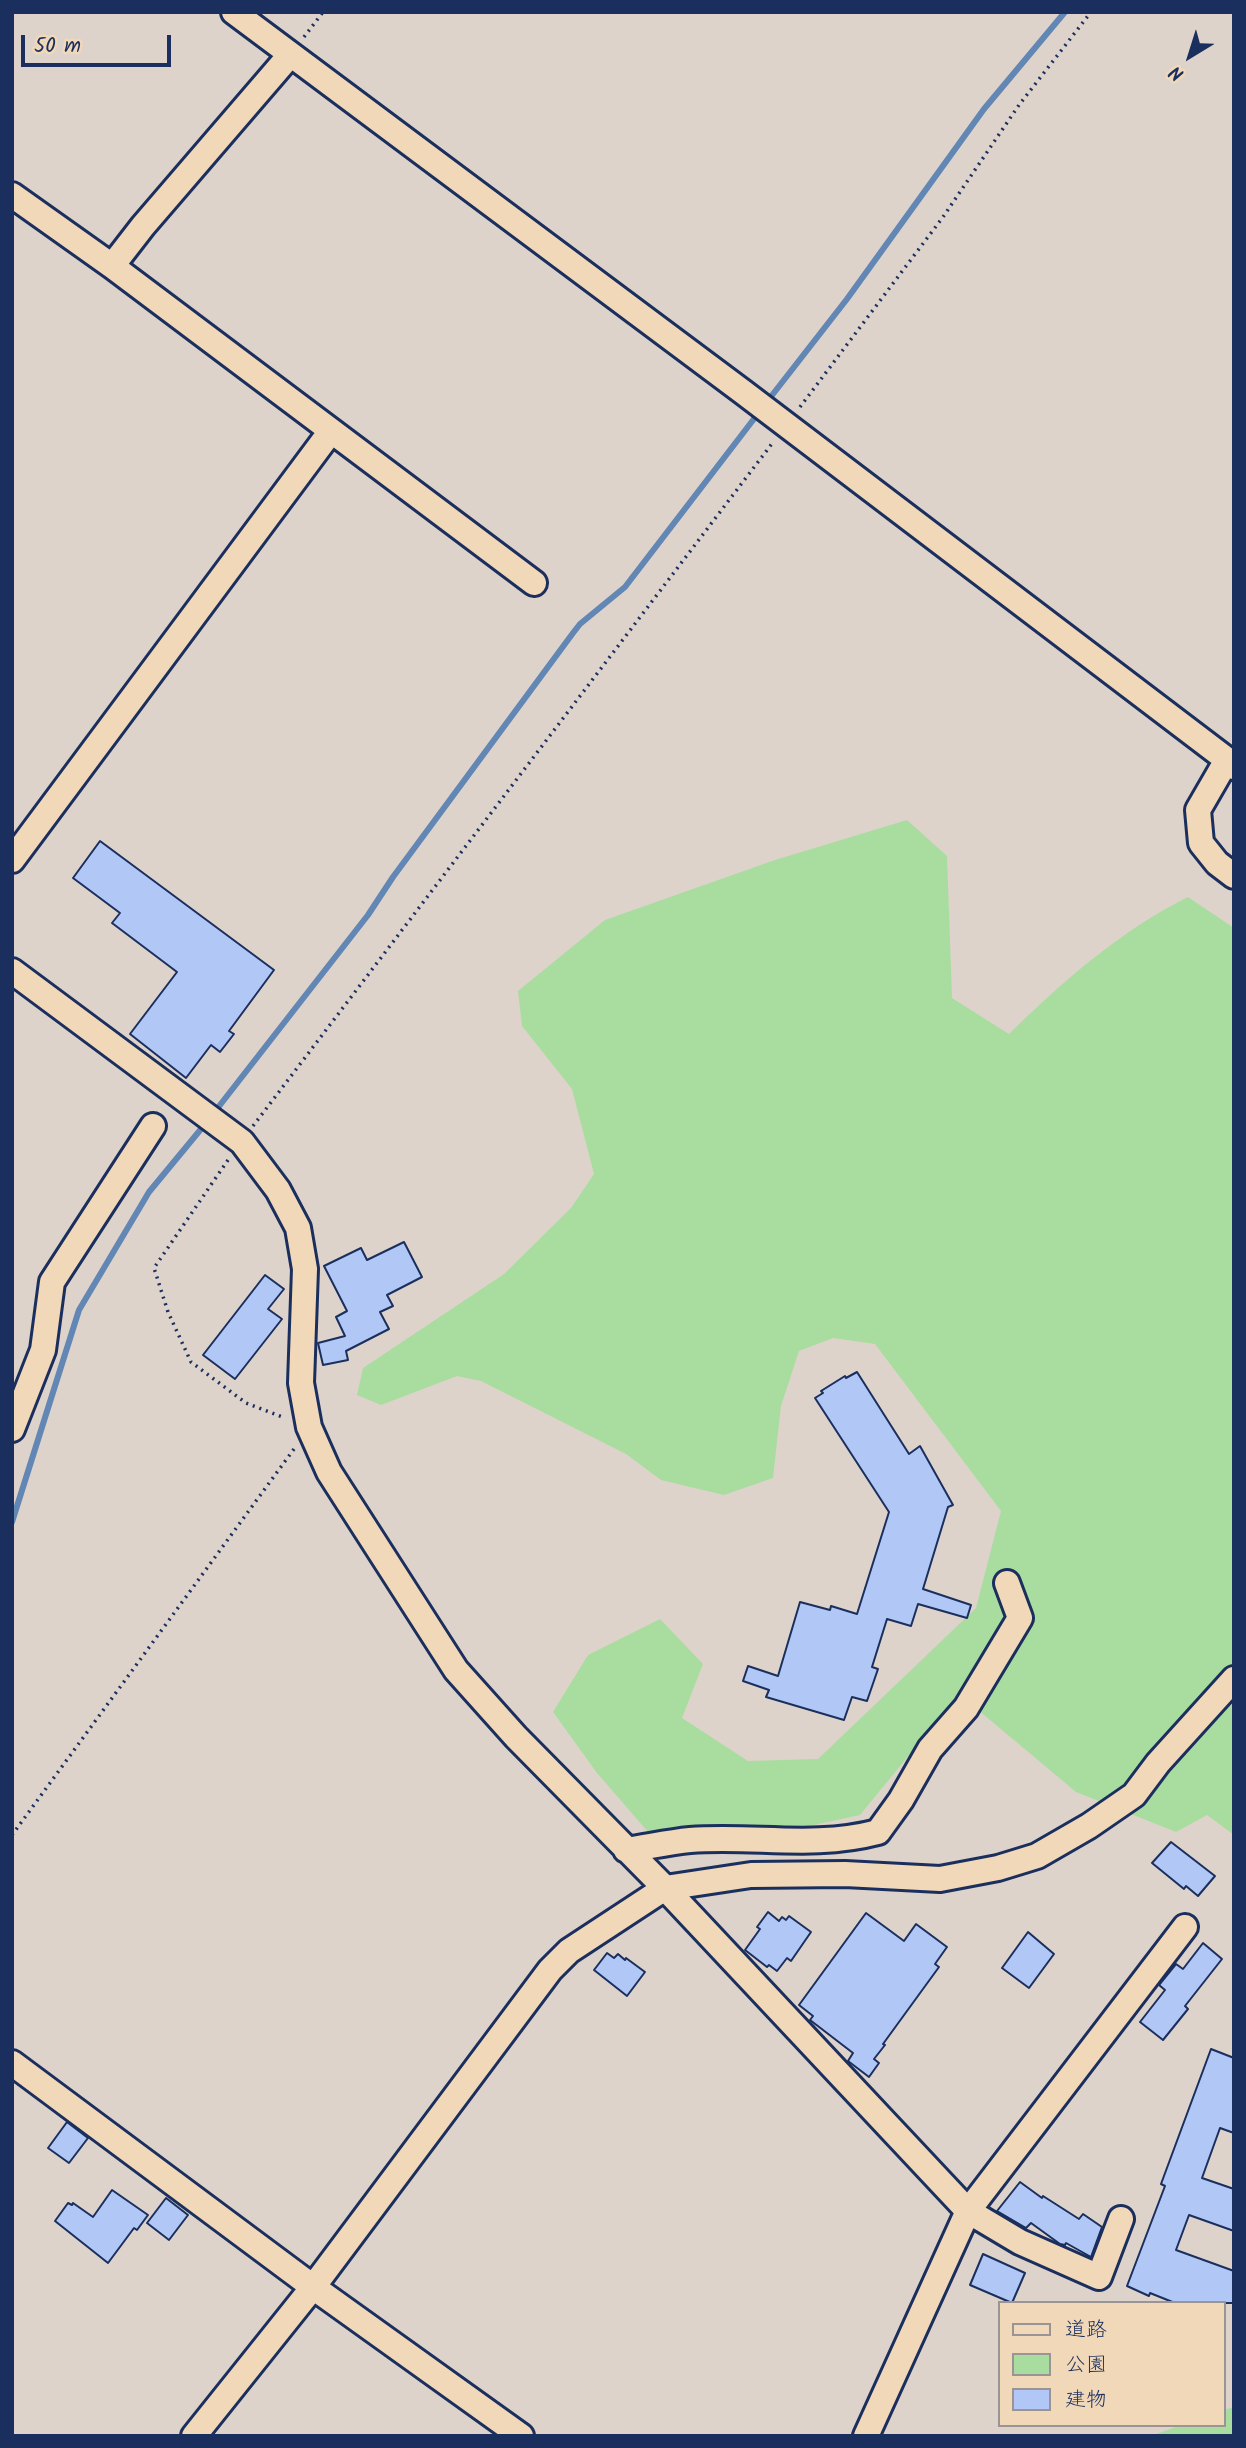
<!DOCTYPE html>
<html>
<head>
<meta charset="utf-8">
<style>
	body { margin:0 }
	#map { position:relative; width:1246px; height:2448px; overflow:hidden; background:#ded3cb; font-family:Kalam,"Klee One",sans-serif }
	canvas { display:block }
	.frame { position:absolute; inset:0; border:14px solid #1b2f5e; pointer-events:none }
	.legend { position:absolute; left:998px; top:2301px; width:228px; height:126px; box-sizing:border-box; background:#f1d8b9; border:2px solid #9b9495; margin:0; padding:9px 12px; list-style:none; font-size:21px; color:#1b2f5e }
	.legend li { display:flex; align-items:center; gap:14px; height:35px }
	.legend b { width:35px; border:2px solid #9b9495 }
	.north { position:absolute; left:1155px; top:21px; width:70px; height:70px; -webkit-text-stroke:5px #f1d8b9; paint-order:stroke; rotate:218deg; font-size:19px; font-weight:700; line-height:28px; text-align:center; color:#1b2f5e }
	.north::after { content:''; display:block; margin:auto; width:24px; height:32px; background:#1b2f5e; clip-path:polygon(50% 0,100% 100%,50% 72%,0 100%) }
	.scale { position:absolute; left:21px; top:35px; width:150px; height:32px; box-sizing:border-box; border:4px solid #1b2f5e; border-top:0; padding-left:9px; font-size:21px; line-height:24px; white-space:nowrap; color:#1b2f5e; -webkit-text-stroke:5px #f1d8b9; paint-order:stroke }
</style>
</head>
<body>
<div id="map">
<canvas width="1246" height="2448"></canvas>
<div class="frame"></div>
<ul class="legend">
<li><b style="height:9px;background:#f1d8b9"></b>道路</li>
<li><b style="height:19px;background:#a8dd9f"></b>公園</li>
<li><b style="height:19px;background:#b1c7f6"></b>建物</li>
</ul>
<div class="north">N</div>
<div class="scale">50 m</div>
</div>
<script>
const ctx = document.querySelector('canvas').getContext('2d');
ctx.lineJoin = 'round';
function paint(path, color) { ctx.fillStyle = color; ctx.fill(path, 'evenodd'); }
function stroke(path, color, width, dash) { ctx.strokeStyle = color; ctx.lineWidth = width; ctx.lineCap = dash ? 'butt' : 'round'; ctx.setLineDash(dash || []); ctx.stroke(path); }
const green = new Path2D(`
	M 907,820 L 947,856 L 952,998 L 1009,1034 C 1062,982 1121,930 1188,897 L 1234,928 L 1234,1835 L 1207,1815 L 1176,1832 L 1076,1792 L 959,1694 L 860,1815 L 669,1856 L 597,1773 L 553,1712 L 588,1655 L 660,1619 L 703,1664 L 682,1718 L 748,1761 L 818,1759 L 976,1608 L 1001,1511 L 875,1344 L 833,1338 L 799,1351 L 781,1406 L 773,1478 L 724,1495 L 661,1480 L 626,1454 L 481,1381 L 457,1376 L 381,1405 L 357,1395 L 363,1368 L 504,1274 L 571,1208 L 594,1174 L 572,1089 L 522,1026 L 518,991 L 605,920 L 775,860 Z
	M 1234,2407 L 1234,2436 L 1151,2436 L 1181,2425 L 1223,2425 L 1223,2410 Z`);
const stream = new Path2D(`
	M 766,403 L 847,299 L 984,109 L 1065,12
	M 213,1114 L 368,915 L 393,877 L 573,633 L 580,624 L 625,587 L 760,411
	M 12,1522 L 79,1310 L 149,1192 L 206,1123`);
const building = new Path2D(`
	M 100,841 L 274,970 L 229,1031 L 234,1034 L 220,1052 L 211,1045 L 186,1078 L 130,1034 L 177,972 L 112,923 L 120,913 L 73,878 Z
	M 404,1242 L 422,1277 L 387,1295 L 393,1306 L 380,1312 L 389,1329 L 346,1351 L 348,1360 L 323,1365 L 318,1343 L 345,1336 L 336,1317 L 347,1311 L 324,1266 L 361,1248 L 367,1260 Z
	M 265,1275 L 284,1289 L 268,1309 L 282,1319 L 235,1379 L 203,1355 Z
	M 857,1372 L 909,1454 L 920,1446 L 953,1505 L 948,1507 L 923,1589 L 971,1605 L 967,1618 L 918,1604 L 911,1626 L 887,1619 L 872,1667 L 878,1669 L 867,1701 L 852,1697 L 844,1720 L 766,1697 L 769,1690 L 743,1681 L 748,1666 L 778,1676 L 800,1602 L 830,1610 L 831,1606 L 857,1614 L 889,1512 L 815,1398 L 823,1393 L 821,1391 L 845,1376 L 846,1378 Z
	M 1171,1842 L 1215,1876 L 1198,1896 L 1186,1886 L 1184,1889 L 1152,1863 Z
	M 768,1912 L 779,1921 L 782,1917 L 786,1920 L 789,1916 L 811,1932 L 791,1961 L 787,1958 L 777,1971 L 769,1965 L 767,1967 L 745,1950 L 760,1929 L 757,1927 Z
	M 866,1913 L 904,1941 L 916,1924 L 947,1947 L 935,1964 L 939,1967 L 883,2044 L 885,2045 L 874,2059 L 879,2063 L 869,2077 L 848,2061 L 853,2053 L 810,2020 L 813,2016 L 799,2005 Z
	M 1028,1932 L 1054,1954 L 1029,1988 L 1002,1968 Z
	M 1203,1943 L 1222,1959 L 1185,2006 L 1188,2009 L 1163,2040 L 1140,2022 L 1165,1990 L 1159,1985 L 1176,1964 L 1183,1969 Z
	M 607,1953 L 614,1958 L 618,1954 L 625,1960 L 626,1958 L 645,1972 L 627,1996 L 594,1970 Z
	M 1211,2049 L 1234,2058 L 1234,2133 L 1220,2128 L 1202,2178 L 1234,2189 L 1234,2231 L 1189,2215 L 1176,2250 L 1234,2271 L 1234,2303 L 1175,2303 L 1150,2293 L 1149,2296 L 1127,2286 L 1165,2186 L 1161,2184 Z
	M 67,2122 L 88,2138 L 69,2163 L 48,2148 Z
	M 1020,2182 L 1042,2198 L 1043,2196 L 1079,2219 L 1083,2214 L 1102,2227 L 1091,2257 L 1066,2243 L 1065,2245 L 1060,2244 L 1031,2223 L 1026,2228 L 997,2211 Z
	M 112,2190 L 148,2215 L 137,2230 L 134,2228 L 108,2263 L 55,2221 L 68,2203 L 72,2205 L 73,2203 L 93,2217 Z
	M 166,2198 L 188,2215 L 169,2240 L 147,2223 Z
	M 983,2254 L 1025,2273 L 1012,2303 L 970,2285 Z`);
const path = new Path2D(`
	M 304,37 L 323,12
	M 800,407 L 943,217 L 1019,105 L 1091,12
	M 253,1126 L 774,441
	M 228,1160 L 154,1268 L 168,1312 L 191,1362 L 246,1403 L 285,1418
	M 12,1835 L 294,1449`);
const minor = new Path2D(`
	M 234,12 L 743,392 L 1234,765
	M 12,195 L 112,266 L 534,583
	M 112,266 L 143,226 L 290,55
	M 1234,767 L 1224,765 L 1198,810 L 1201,843 L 1217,863 L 1234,876
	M 12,860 L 331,431
	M 12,971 L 242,1142 L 278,1190 L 298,1228 L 305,1269 L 301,1383 L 309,1427 L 329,1472 L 456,1670 L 516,1737 L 665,1888 L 968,2211 L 1020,2242 L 1099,2277 L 1121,2219
	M 12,1429 L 43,1350 L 52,1282 L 153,1126
	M 626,1850 C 647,1847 669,1842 690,1840 C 755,1835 813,1849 878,1832 L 901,1800 L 930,1749 L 966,1708 L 1020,1618 L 1007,1583
	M 12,2063 L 313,2287 L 521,2436
	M 194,2436 L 313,2287 L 550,1970 L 569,1951 L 665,1888 L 751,1875 L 845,1874 L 940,1879 L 998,1868 L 1037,1856 L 1089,1826 L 1134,1795 L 1158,1763 L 1234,1679
	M 866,2436 L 968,2211 L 1185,1927`);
paint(green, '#a8dd9f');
stroke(stream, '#6287b4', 6);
paint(building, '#b1c7f6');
stroke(building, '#1b2f5e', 2);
stroke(minor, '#1b2f5e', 30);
stroke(path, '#1b2f5e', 3.5, [2, 5]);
stroke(minor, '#f1d8b9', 24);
</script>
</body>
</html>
